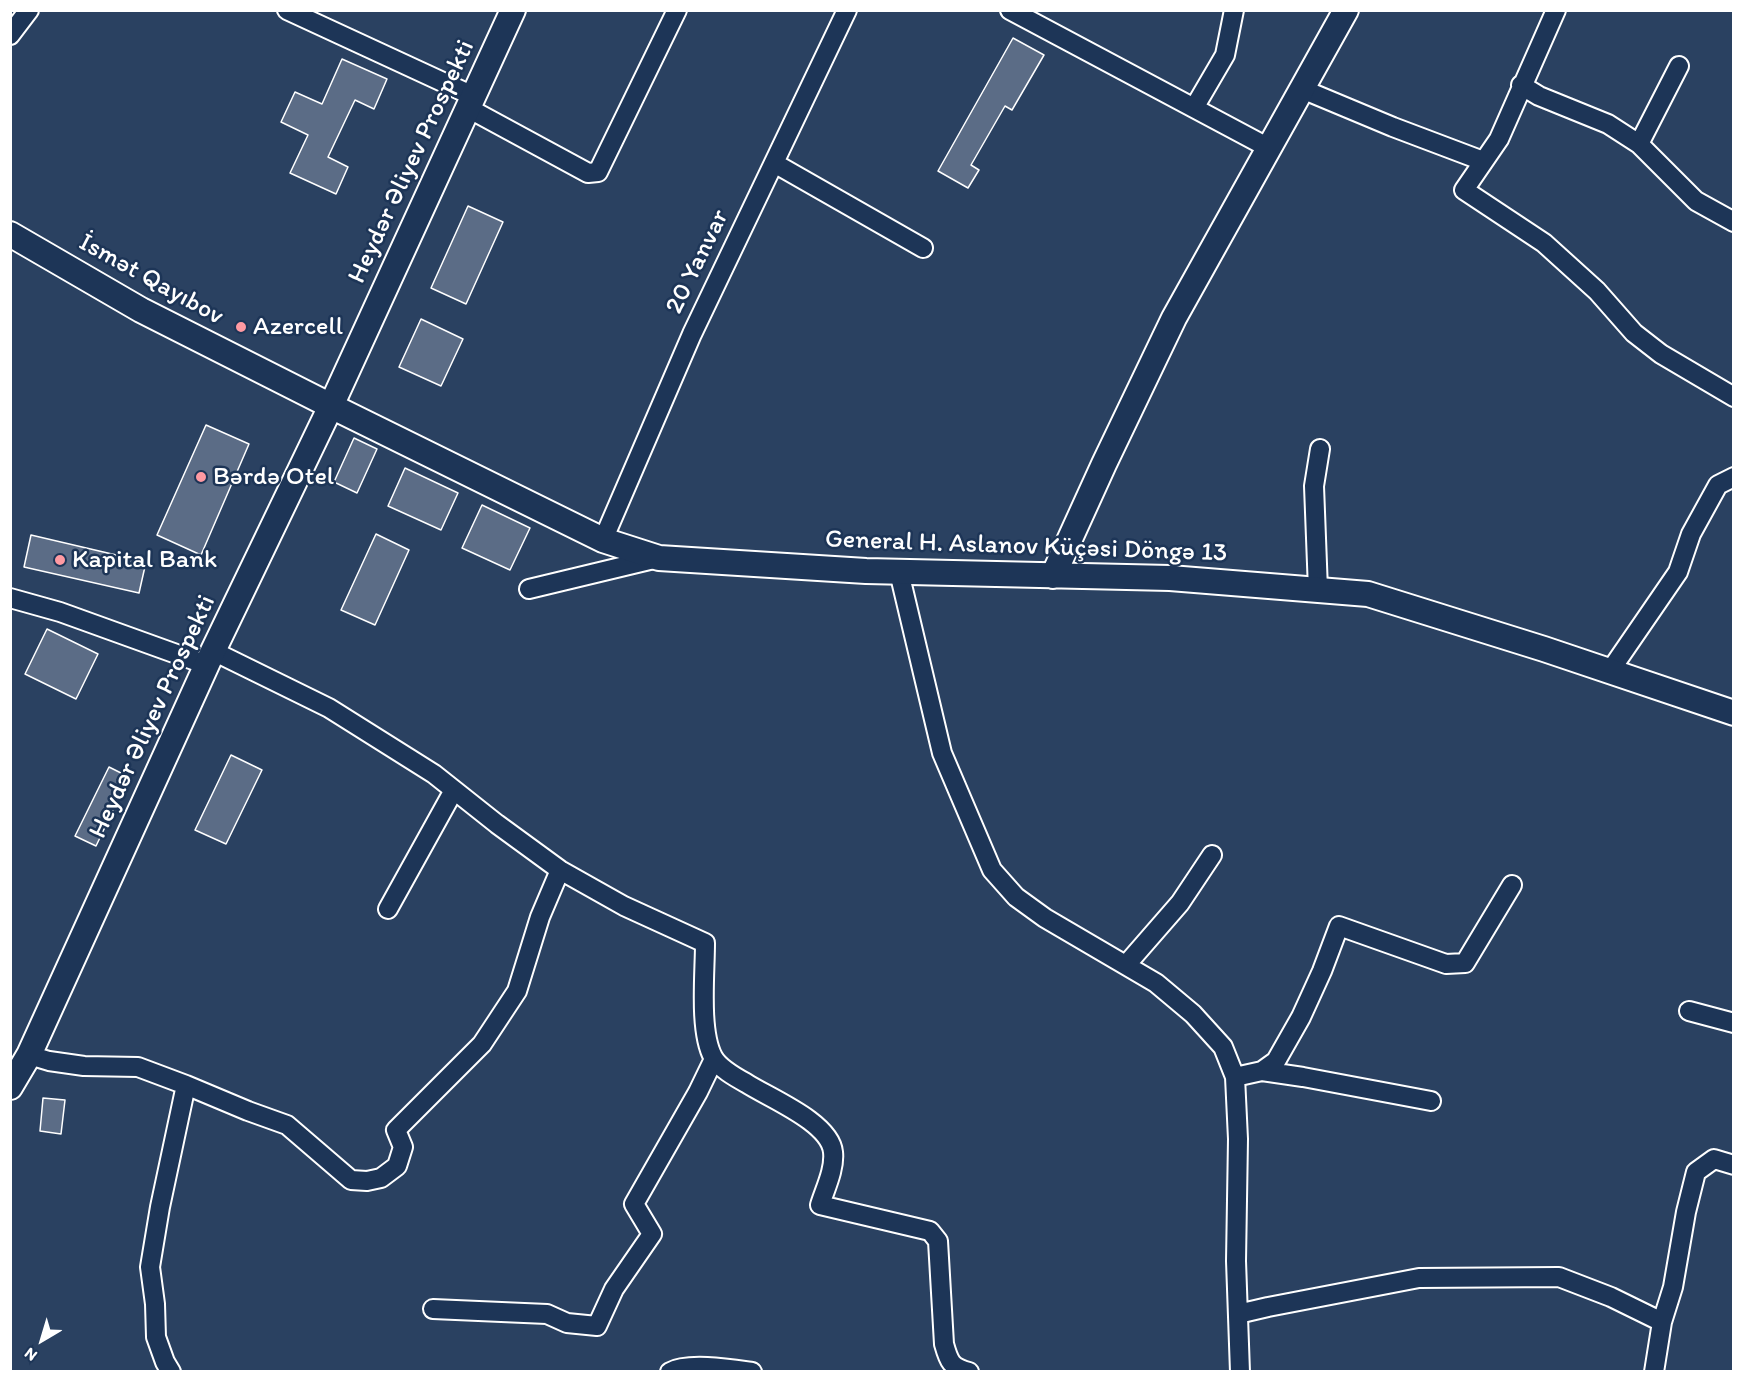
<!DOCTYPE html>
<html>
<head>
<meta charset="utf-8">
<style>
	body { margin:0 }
	#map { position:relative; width:1744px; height:1382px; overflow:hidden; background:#2a4161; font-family:Itim,sans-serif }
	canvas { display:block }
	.frame { position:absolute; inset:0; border:12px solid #fff; pointer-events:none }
	.north { position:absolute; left:12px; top:1310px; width:60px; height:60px; -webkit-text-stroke:4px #1d3557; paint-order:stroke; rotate:218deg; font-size:16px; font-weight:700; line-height:24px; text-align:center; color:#fff }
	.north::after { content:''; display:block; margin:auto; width:21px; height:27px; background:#fff; clip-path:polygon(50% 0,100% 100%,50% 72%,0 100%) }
</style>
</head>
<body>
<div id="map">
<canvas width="1744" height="1382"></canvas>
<div class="frame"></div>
<div class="north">N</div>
</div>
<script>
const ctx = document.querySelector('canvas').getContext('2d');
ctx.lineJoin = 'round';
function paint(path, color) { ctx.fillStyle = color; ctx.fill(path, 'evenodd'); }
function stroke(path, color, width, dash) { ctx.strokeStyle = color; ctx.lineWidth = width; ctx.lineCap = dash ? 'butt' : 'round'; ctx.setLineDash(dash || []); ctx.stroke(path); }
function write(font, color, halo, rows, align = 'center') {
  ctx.font = font + ' Itim,sans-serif'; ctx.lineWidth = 5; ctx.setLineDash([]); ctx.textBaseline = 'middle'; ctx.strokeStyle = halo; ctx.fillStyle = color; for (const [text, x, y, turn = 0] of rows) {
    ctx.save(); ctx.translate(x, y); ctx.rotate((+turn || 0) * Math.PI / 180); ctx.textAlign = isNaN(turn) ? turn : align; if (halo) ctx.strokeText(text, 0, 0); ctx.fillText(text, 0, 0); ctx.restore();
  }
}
const building = new Path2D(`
	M 1013,38 L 1044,55 L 1012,110 L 1005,106 L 971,165 L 979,170 L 968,188 L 938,171 Z
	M 342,59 L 387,79 L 374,109 L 355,100 L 328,157 L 348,167 L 336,194 L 290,173 L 308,135 L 281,122 L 295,92 L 322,104 Z
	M 468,206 L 503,222 L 466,304 L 431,288 Z
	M 421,319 L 463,339 L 441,386 L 399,367 Z
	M 206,425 L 249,444 L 201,555 L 157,535 Z
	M 354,438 L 377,449 L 357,493 L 334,482 Z
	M 405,468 L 458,493 L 441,530 L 388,506 Z
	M 482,505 L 530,528 L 510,570 L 462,548 Z
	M 376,534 L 409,550 L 375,625 L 341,610 Z
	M 31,535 L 146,562 L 139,593 L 24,567 Z
	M 47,629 L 98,654 L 76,699 L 25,674 Z
	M 231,755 L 262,770 L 226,844 L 195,830 Z
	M 109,767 L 129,777 L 96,846 L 75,836 Z
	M 43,1098 L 65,1100 L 61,1134 L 40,1131 Z`);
const street = new Path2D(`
	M 287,10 L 473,96
	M 1010,10 L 1269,148
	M 1556,10 L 1499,139 L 1464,190 L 1544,243 L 1597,291 L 1634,333 L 1661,354 L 1734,397
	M 10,35 L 29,10
	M 1521,85 L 1539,96 L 1608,124 L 1639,144 L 1696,201 L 1734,222
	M 1302,89 L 1393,127 L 1483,161
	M 468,108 L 588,173 L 598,172 L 677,10
	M 1194,108 L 1225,55 L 1234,10
	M 1639,144 L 1679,66
	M 774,163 L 923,248
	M 603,540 L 692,334 L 847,10
	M 899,572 L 942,753 L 992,870 L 1016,897 L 1045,918 L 1156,983 L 1193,1014 L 1223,1047 L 1235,1077 L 1238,1139 L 1236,1261 L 1240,1372
	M 529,589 L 658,558
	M 1318,590 L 1314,486 L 1320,449
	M 10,598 L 60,612 L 207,665
	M 213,651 L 329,708 L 434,774 L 497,824 L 560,870 L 624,906 L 705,943 C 705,974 699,1031 713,1057 C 719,1068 735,1077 746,1083 C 769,1098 830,1122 833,1152 C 835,1169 825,1189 820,1205 L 930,1231 L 938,1241 L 944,1344 C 949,1362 951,1367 969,1372
	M 1610,671 L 1678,572 L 1691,534 L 1718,485 L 1734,477
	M 388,909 L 454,790
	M 1126,965 L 1180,903 L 1212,855
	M 1689,1011 L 1734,1023
	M 29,1055 L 49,1061 L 84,1066 L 138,1067 L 186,1085 L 248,1111 L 287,1125 L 351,1180 L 367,1181 L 381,1178 L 397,1166 L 403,1147 L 396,1130 L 482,1044 L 517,991 L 540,917 L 560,870
	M 1262,1071 L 1303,1077 L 1431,1101
	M 1235,1077 L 1262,1071 L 1276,1061 L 1301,1017 L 1322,971 L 1339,926 L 1446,964 L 1465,963 L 1512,885
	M 433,1309 L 547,1314 L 567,1323 L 597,1326 L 614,1289 L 652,1234 L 634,1204 L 698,1092 L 714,1059
	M 1238,1314 L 1268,1307 L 1419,1278 L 1559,1277 L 1611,1297 L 1662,1322
	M 171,1372 L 165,1362 L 156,1337 L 155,1304 L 150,1267 L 160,1207 L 186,1085
	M 670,1372 C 688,1362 731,1369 752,1372
	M 1654,1372 L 1662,1322 L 1673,1287 L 1686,1212 L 1696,1172 L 1714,1159 L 1734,1165`);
const secondary = new Path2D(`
	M 10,234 L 141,310 L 331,406 L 603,540 L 659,558 L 866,571 L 1170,578 L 1368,594 L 1544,649 L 1734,713
	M 1053,576 L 1104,464 L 1174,318 L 1346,10
	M 10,1087 L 29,1055 L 213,651 L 331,406 L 513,10`);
const markers = [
	[241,327,6,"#ff9aa2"],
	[201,477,6,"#ff9aa2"],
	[60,560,6,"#ff9aa2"]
];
const streetNames = [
	["Heydər Əliyev Prospekti",412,162,-65],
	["20 Yanvar",698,262,-64],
	["İsmət Qayıbov",151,280,29],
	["General H. Aslanov Küçəsi Döngə 13",1026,547,2],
	["Heydər Əliyev Prospekti",153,717,-65]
];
const poiNames = [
	["Azercell",253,327],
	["Bərdə Otel",213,477],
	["Kapital Bank",72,560]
];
paint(building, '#5b6c86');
stroke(building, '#fff', 1.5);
stroke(street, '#fff', 22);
stroke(secondary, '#fff', 28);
stroke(street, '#1d3557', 18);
stroke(secondary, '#1d3557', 24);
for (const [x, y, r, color] of markers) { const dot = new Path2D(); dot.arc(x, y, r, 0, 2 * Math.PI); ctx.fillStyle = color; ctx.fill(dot); stroke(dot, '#1d3557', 2); }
write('26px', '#fff', '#1d3557', streetNames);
write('26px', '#fff', '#1d3557', poiNames, 'left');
</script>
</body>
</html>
